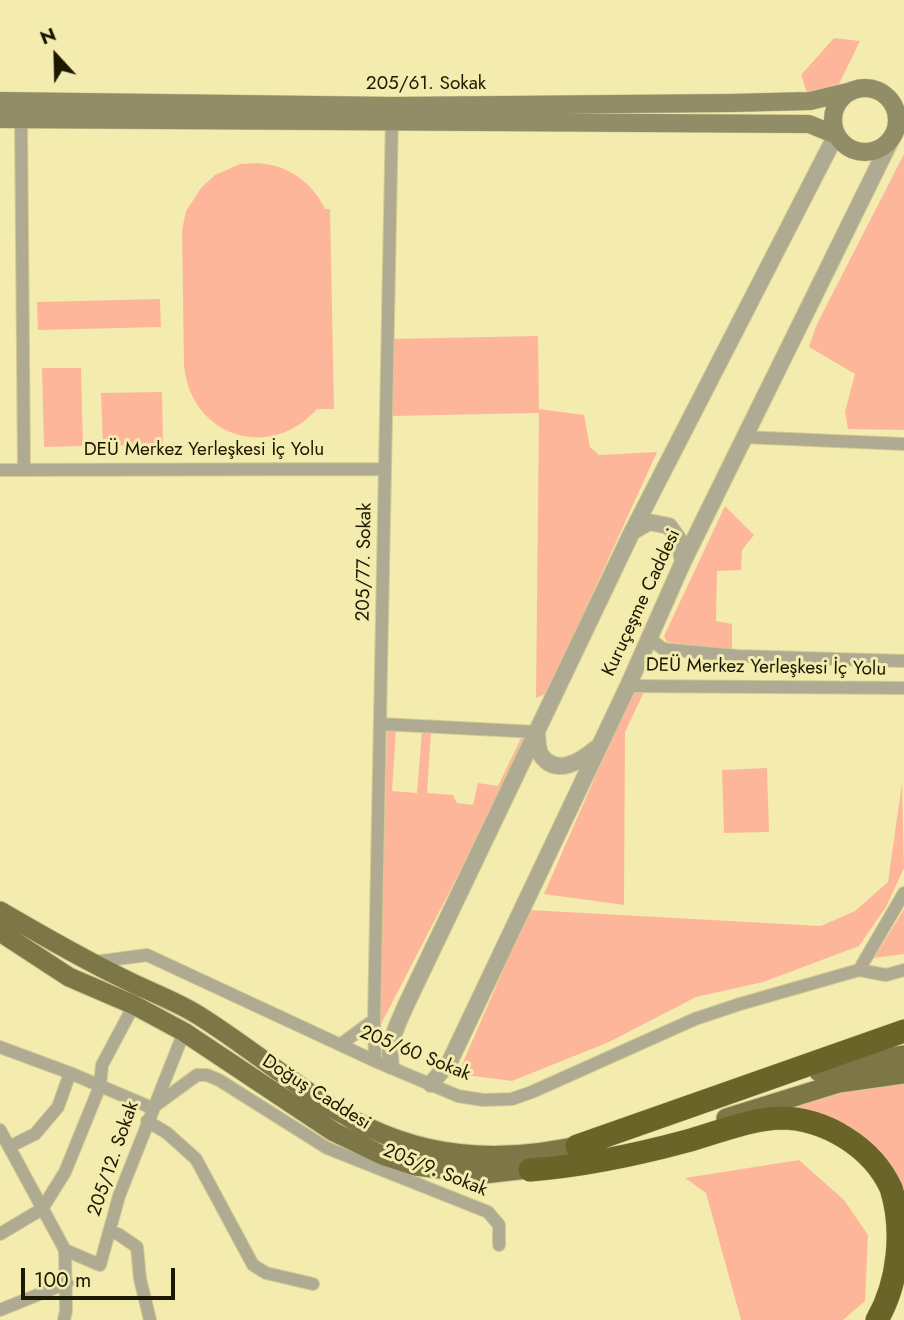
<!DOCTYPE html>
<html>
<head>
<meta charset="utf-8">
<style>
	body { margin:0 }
	#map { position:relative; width:904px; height:1320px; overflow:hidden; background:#f3ecae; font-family:Jost,sans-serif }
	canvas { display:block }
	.north { position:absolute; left:21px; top:21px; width:70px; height:70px; -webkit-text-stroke:5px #f3ecae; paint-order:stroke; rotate:338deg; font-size:19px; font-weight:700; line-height:28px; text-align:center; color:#1c1902 }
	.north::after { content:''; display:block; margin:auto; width:24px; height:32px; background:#1c1902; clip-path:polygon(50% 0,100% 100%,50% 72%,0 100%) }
	.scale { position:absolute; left:21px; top:1268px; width:154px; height:32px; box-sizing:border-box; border:4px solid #1c1902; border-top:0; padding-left:9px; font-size:21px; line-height:24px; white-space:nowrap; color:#1c1902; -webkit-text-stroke:5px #f3ecae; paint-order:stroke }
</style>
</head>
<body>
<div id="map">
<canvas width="904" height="1320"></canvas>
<div class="north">N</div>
<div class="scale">100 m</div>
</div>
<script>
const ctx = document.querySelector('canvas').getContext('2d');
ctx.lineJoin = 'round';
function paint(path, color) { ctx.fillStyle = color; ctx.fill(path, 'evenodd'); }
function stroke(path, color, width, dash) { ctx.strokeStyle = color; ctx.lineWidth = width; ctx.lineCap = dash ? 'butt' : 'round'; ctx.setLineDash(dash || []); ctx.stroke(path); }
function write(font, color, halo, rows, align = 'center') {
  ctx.font = font + ' Jost,sans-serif'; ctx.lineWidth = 6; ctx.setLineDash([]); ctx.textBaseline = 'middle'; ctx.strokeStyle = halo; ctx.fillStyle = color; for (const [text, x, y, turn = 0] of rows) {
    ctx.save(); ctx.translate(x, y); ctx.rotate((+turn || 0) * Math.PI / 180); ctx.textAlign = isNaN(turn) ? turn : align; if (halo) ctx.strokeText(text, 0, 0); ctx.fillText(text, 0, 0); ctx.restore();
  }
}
const green = new Path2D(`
	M 834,38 L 860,41 L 836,90 L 809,99 L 801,75 Z
	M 904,154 L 904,430 L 848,429 L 845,412 L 855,374 L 809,347 L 817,324 Z
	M 259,163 C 289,166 311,181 325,209 L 330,209 L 334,409 L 317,409 C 270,462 191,437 184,366 L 182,230 L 186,211 L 201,188 L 215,175 L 240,164 Z
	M 160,299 L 161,327 L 38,330 L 37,302 Z
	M 538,336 L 539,409 L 584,415 L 590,447 L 599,455 L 657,452 L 560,665 L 545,694 L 536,698 L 539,413 L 391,416 L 389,339 Z
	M 42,368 L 81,368 L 83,446 L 44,447 Z
	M 162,392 L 163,444 L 103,446 L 101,393 Z
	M 725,506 L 754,535 L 742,550 L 741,570 L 717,571 L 716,621 L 732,624 L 732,650 L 667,642 L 664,636 Z
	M 633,690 L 644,692 L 625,732 L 624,905 L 544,894 Z
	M 387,728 L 396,728 L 392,791 L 417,793 L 422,730 L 431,731 L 427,793 L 453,795 L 457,803 L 473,805 L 478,783 L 498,786 L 522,736 L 530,736 L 380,1026 Z
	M 767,768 L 769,832 L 724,833 L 722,770 Z
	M 902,783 L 904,868 L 886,907 L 859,946 L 763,982 L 696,997 L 609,1042 L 512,1081 L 458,1074 L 529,910 L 821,926 L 855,911 L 888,882 Z
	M 904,909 L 904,954 L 874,958 Z
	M 879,1079 L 904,1080 L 904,1203 L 869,1144 L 763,1111 Z
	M 799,1160 L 844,1200 L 868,1235 L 865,1301 L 843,1320 L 741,1320 L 706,1193 L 685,1178 Z`);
const minor = new Path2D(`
	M 21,120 L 24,470
	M 743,437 L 904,444
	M 0,470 L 385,469
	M 648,637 L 663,649 L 737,656 L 904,661
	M 628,686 L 904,688
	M 381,724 L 537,732
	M 95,962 L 147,955 L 375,1061 L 458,1096 L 483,1100 L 512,1099 L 532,1092 L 695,1019 L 740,1004 L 859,970 L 886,975 L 904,970
	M 859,970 L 904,893
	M 341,1044 L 374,1020
	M 0,1047 L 70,1073 L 152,1108 L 197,1075 L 207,1075 L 219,1080 L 327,1148 L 488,1212 L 499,1225 L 499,1245
	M 375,1061 L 374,1020 L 392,116
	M 147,1121 L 167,1133 L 196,1159 L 253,1265 L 266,1273 L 313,1284
	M 0,1130 L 65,1250 L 66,1311 L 64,1320
	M 9,1147 L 35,1134 L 58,1107 L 70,1073
	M 109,1232 L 118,1234 L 137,1247 L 140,1279 L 150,1320
	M 0,1234 L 42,1209 L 65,1172 L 100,1086 L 102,1065 L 134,1005
	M 65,1250 L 100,1265 L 119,1196 L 184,1032
	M 0,1310 L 67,1283`);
const tertiary = new Path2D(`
	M 632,532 L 649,522 L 669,526 L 679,540 L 683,562
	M 537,733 C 538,739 537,749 541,755 C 556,777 581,761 595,749
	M 391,1066 C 387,1043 397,1026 406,1005 L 632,532 L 836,135
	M 431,1084 L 450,1061 L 628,686 L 683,562 L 892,138`);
const secondary = new Path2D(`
	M833 120a32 32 0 1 1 64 0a32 32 0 1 1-64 0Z
	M 0,101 L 393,106 L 730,103 L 810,101 L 852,91
	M 0,119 L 809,124 L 836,135`);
const primary = new Path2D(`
	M 0,911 C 41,935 83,959 126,980 C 150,992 176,1001 198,1015 C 246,1045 290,1082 339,1112 C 419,1160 501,1165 590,1143
	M 0,932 L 69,977 L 134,1005 L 184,1032 L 334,1132 L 382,1155 L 415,1166 L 484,1174 L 545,1167
	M 819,1072 L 841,1065 L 904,1055
	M 726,1118 L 839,1083 L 904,1074`);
const motorway = new Path2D(`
	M 577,1146 L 904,1031
	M 530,1170 C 583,1166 635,1155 687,1141 C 716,1133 749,1119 780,1118 C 825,1118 872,1147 891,1188 C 904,1229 899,1282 877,1320`);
const streetNames = [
	["205/61. Sokak",426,84],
	["DEÜ Merkez Yerleşkesi İç Yolu",204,450],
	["205/77. Sokak",365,562,-89],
	["Kuruçeşme Caddesi",642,603,-65],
	["DEÜ Merkez Yerleşkesi İç Yolu",766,668,1],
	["205/60 Sokak",415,1054,22],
	["Doğuş Caddesi",316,1093,32],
	["205/12. Sokak",114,1159,-71],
	["205/9. Sokak",435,1171,22]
];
paint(green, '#feb69a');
stroke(minor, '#d1ca92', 14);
stroke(tertiary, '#d1ca92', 18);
stroke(secondary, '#d1ca92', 19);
stroke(primary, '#d1ca92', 21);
stroke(motorway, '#d1ca92', 24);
stroke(minor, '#aeab92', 12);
stroke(tertiary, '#aeab92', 16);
stroke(secondary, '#918d67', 18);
stroke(primary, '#7d7747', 19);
stroke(motorway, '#6b6429', 23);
write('19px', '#1c1902', '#f3ecae', streetNames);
</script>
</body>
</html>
